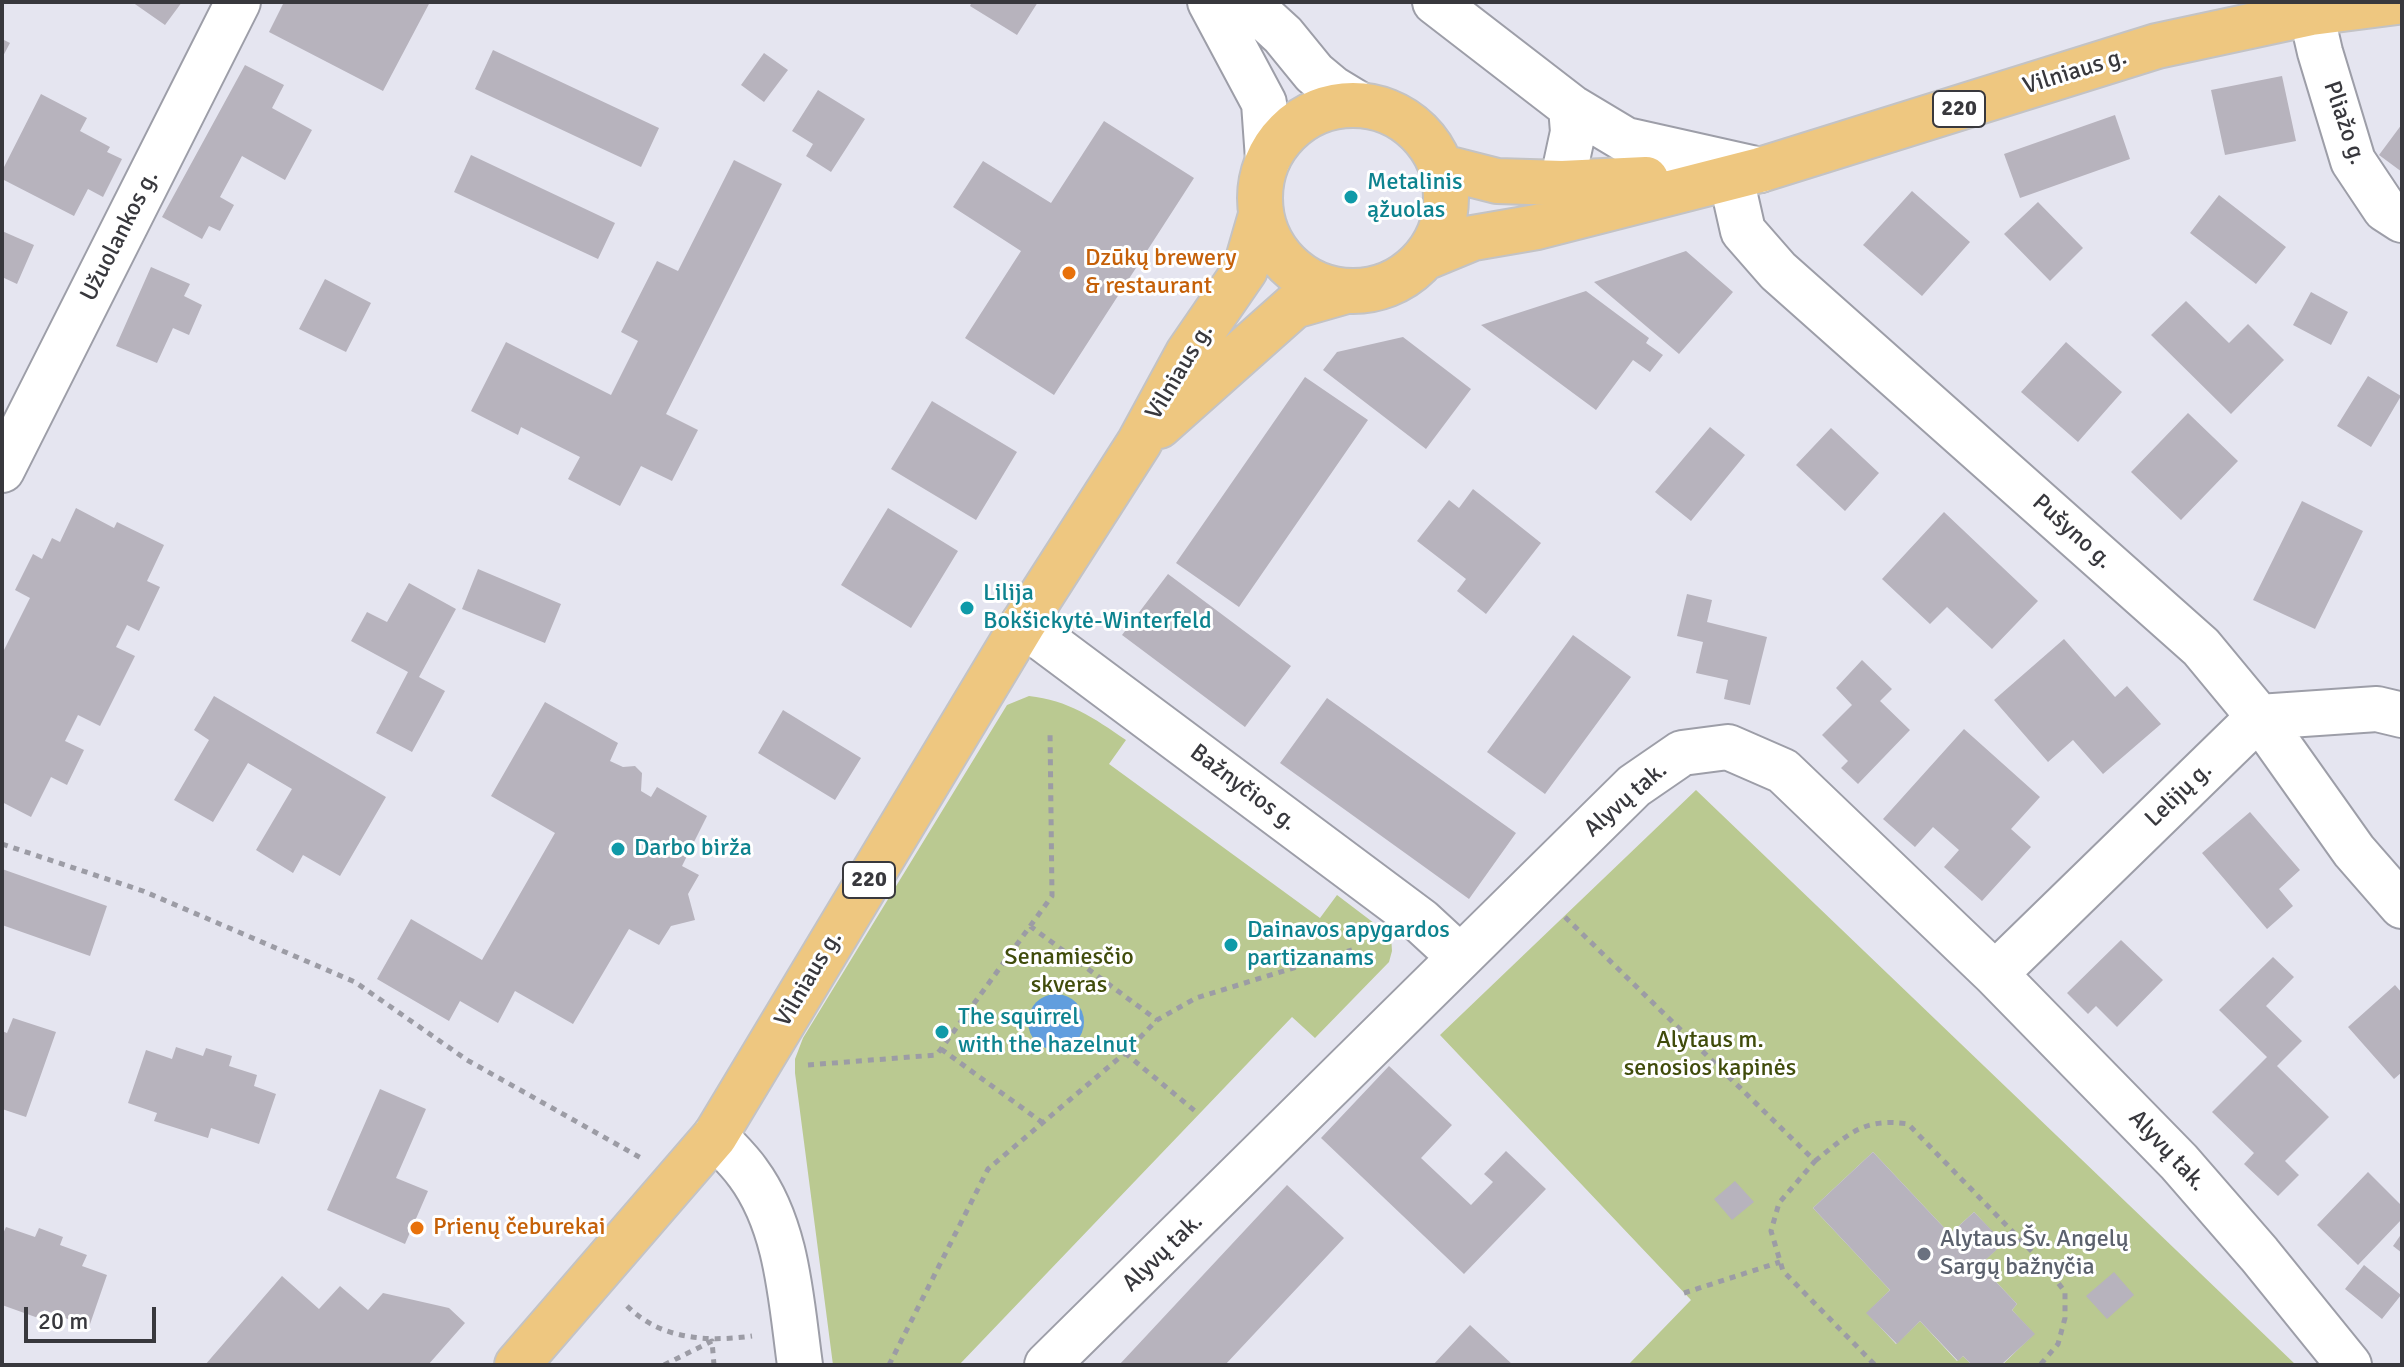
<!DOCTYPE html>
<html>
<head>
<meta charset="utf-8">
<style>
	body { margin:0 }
	#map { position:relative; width:2404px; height:1367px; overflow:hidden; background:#e5e5f0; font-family:Signika,sans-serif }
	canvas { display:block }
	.frame { position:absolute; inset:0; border:4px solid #38383d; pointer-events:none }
	.scale { position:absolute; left:24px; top:1307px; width:132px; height:36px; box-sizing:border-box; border:4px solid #38383d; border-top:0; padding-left:10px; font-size:24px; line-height:28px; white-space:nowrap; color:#38383d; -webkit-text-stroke:6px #fff; paint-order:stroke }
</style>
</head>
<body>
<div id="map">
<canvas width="2404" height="1367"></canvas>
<div class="frame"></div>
<div class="scale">20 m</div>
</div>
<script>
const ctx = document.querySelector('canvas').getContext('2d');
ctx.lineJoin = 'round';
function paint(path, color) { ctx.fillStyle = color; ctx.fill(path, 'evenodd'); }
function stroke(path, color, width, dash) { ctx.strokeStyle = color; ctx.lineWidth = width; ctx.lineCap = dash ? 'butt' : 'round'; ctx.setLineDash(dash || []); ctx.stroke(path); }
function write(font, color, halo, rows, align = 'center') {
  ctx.font = font + ' Signika,sans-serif'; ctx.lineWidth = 6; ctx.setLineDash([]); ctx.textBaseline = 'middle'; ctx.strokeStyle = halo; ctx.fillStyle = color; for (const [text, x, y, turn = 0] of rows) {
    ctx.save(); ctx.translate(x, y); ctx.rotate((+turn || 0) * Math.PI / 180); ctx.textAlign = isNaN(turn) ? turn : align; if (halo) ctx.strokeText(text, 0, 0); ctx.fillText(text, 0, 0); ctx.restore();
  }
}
const green = new Path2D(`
	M 1029,696 C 1068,700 1094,718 1126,740 L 1109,764 L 1320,918 L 1337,895 L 1391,936 L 1392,951 L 1389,962 L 1315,1038 L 1292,1017 L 959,1365 L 833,1365 L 795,1073 L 795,1059 L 803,1038 L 1007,705 Z
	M 1696,790 L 2296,1365 L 2002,1365 L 2034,1334 L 2012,1310 L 2017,1304 L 1980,1265 L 2003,1243 L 1974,1212 L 1950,1234 L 1873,1152 L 1813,1208 L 1890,1290 L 1867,1313 L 1896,1344 L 1920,1321 L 1957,1361 L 1963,1356 L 1972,1365 L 1628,1365 L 1691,1300 L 1440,1035 Z`);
const water = new Path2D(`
	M1028 1022a28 28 0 1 1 56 0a28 28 0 1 1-56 0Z`);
const building = new Path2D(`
	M 132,2 L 182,2 L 165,25 Z
	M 284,2 L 430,2 L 383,91 L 269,32 Z
	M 972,2 L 1038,2 L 1017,35 L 970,6 Z
	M 2,39 L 10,43 L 2,58 Z
	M 493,50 L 659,128 L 641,167 L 475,89 Z
	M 764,53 L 788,70 L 764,102 L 741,85 Z
	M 245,65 L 284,85 L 272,108 L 312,130 L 285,180 L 242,156 L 220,197 L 234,205 L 220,231 L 209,226 L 202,239 L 162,217 Z
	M 2282,76 L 2296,141 L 2225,155 L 2211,90 Z
	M 818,90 L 865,119 L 831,172 L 806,156 L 813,144 L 792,131 Z
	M 41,94 L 87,118 L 80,131 L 110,147 L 107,152 L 122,159 L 103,197 L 88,189 L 74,216 L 2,179 L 2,171 Z
	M 2115,115 L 2130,159 L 2020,198 L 2004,154 Z
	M 1104,121 L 1194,178 L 1054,395 L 965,338 L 1021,251 L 953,207 L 983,161 L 1051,203 Z
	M 2402,124 L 2402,172 L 2379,155 Z
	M 471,155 L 615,223 L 598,259 L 454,192 Z
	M 734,160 L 782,184 L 666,414 L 698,430 L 672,481 L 641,466 L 620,506 L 568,479 L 580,457 L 521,427 L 518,435 L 471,411 L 506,342 L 611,395 L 638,341 L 621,332 L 657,261 L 678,271 Z
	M 1912,191 L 1970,242 L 1922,296 L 1863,245 Z
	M 2219,195 L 2286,247 L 2256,284 L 2190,233 Z
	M 2038,202 L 2083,248 L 2050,281 L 2004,234 Z
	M 2,231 L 34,245 L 17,284 L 2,277 Z
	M 1686,251 L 1733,292 L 1679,354 L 1594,282 Z
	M 151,267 L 190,284 L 184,296 L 202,305 L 189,335 L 173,328 L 157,363 L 116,346 Z
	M 325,279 L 371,303 L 346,352 L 299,329 Z
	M 1586,291 L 1649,338 L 1646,343 L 1663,355 L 1650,372 L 1633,360 L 1596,410 L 1481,325 Z
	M 2311,292 L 2348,312 L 2331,345 L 2293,325 Z
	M 2186,301 L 2229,343 L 2248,324 L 2284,360 L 2231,414 L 2151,335 Z
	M 1403,337 L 1471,389 L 1426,449 L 1323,370 L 1337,352 Z
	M 2066,342 L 2122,392 L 2078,442 L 2021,392 Z
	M 2368,376 L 2401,396 L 2371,447 L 2337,426 Z
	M 1305,377 L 1368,420 L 1239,607 L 1176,563 Z
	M 932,401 L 1017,452 L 976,520 L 891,469 Z
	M 2188,413 L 2238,461 L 2181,520 L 2131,472 Z
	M 1710,427 L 1745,455 L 1691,521 L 1655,492 Z
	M 1831,428 L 1879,473 L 1845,511 L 1796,465 Z
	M 1473,489 L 1541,543 L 1486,614 L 1457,591 L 1466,579 L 1417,541 L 1449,500 L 1459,508 Z
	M 2302,501 L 2363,531 L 2315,629 L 2253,600 Z
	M 76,508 L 114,528 L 117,522 L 164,545 L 147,581 L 160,587 L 139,631 L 127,625 L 116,647 L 135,656 L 100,726 L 78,715 L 65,741 L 84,750 L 67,785 L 51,777 L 31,817 L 2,802 L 2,654 L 30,598 L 15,590 L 33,554 L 42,559 L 52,538 L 60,542 Z
	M 888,508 L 958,551 L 911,628 L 841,585 Z
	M 1944,512 L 2038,601 L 1992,649 L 1947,607 L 1930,624 L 1882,579 Z
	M 478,569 L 561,604 L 545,643 L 462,609 Z
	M 1168,574 L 1291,666 L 1245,727 L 1122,635 Z
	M 409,583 L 456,609 L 419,677 L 445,691 L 412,752 L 376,733 L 408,672 L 351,641 L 367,612 L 387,622 Z
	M 1687,594 L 1712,600 L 1707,622 L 1767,637 L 1750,705 L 1724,699 L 1728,680 L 1696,673 L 1703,642 L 1677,636 Z
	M 1573,635 L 1631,677 L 1545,794 L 1487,752 Z
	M 2064,639 L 2115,697 L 2127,686 L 2161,724 L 2103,774 L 2073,740 L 2048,762 L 1994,700 Z
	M 1862,660 L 1892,689 L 1880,701 L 1910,730 L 1858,784 L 1841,768 L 1848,761 L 1822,735 L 1852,705 L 1836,688 Z
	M 214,696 L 386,797 L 340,876 L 303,855 L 293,873 L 256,850 L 292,789 L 248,763 L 213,822 L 174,800 L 209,740 L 194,730 Z
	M 1327,698 L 1516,833 L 1469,899 L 1280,763 Z
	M 545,702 L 618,743 L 610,761 L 623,767 L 635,766 L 642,773 L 641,791 L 651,797 L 657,787 L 707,816 L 682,866 L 699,875 L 688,894 L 695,920 L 671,926 L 659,945 L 629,929 L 573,1024 L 515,991 L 498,1023 L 460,1001 L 449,1021 L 377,979 L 411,919 L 482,960 L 555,833 L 491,796 Z
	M 783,710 L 861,758 L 835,800 L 758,753 Z
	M 1964,729 L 2040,797 L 2011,829 L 2031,847 L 1982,901 L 1944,867 L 1959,850 L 1933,827 L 1915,847 L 1883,819 Z
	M 2250,812 L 2300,870 L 2279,889 L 2293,906 L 2267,929 L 2202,853 Z
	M 2,869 L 107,906 L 90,956 L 2,925 Z
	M 2121,940 L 2163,980 L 2117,1027 L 2096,1006 L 2088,1014 L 2067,993 Z
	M 2273,957 L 2294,977 L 2266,1006 L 2302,1041 L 2277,1066 L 2329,1117 L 2285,1161 L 2299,1175 L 2278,1196 L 2244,1164 L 2254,1153 L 2212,1112 L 2267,1057 L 2219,1010 Z
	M 2395,985 L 2402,993 L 2402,1072 L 2394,1079 L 2348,1027 Z
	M 13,1018 L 56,1032 L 26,1117 L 2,1109 L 2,1031 L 7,1033 Z
	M 176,1047 L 203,1056 L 206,1048 L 232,1056 L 229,1066 L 257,1075 L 254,1086 L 276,1094 L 259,1144 L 211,1128 L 208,1138 L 154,1121 L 157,1113 L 128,1103 L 146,1050 L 172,1059 Z
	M 1389,1066 L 1452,1125 L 1421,1158 L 1471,1205 L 1493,1182 L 1484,1174 L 1506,1151 L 1546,1189 L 1464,1274 L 1321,1138 Z
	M 380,1089 L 426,1109 L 396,1178 L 428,1191 L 405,1244 L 327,1210 Z
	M 1873,1152 L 1950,1234 L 1974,1212 L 2004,1243 L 1980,1265 L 2017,1304 L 2012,1310 L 2035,1334 L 2001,1365 L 1972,1365 L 1963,1356 L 1958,1361 L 1920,1321 L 1897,1344 L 1866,1313 L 1890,1290 L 1813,1208 Z
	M 2368,1172 L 2402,1206 L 2402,1219 L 2358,1265 L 2317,1225 Z
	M 1735,1181 L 1754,1202 L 1732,1220 L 1714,1199 Z
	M 1287,1185 L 1344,1238 L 1225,1365 L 1119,1365 Z
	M 6,1227 L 35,1237 L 39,1228 L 63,1237 L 60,1245 L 87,1255 L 82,1266 L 107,1275 L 89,1327 L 44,1310 L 41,1319 L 2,1305 L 2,1236 Z
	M 2402,1233 L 2402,1253 L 2393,1246 Z
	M 2364,1265 L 2401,1295 L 2382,1319 L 2345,1289 Z
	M 2114,1272 L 2134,1295 L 2107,1319 L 2086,1296 Z
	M 282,1276 L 319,1309 L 340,1286 L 368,1310 L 383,1293 L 449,1308 L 465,1323 L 428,1365 L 205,1365 Z
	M 1470,1325 L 1513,1365 L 1433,1365 Z`);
const path = new Path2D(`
	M 2,844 L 143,891 L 355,982 L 467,1060 L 641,1158
	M 1565,917 L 1815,1161 L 1779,1203 L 1771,1231 L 1783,1271 L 1875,1365
	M 1030,926 L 1157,1020
	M 941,1049 L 1043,1123
	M 1125,1053 L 1195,1111
	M 808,1065 L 936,1055 L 941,1049 L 1052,896 L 1050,730
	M 1815,1161 C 1848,1135 1863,1117 1908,1124 L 2044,1264 L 2065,1292 L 2065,1318 L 2058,1344 L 2040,1365
	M 1684,1293 L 1780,1262
	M 627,1306 C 661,1340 708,1342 752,1336
	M 664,1365 L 712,1341 L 714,1365
	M 889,1365 L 988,1169 L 1125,1053 L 1157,1020 L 1196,998 L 1352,950`);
const minor = new Path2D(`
	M 1435,2 L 1571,107 L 1626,140 L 1760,170
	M 2311,13 L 2320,52 L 2353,161 L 2385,209 L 2402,220
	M 1731,178 L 1743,231 L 1778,271 L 2201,647 L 2259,717 L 2354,851 L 2402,906
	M 1562,183 L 1573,132 L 1571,107
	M 2,470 L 238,2
	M 1023,624 L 1421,921 L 1460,957
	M 1995,974 L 2259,717 L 2377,709 L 2402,715
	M 715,1136 C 726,1148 739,1160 748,1173 C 788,1227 791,1301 800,1365
	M 1047,1365 L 1634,786 L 1682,753 L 1728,747 L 1783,771 L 1995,974 L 2179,1162 L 2259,1254 L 2349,1365`);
const tertiary = new Path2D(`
	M 1210,2 L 1264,103 L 1268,159
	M 1247,2 L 1283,35 L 1314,73 L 1332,88 L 1360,105`);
const primary = new Path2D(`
	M1260 198a93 93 0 1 1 186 0a93 93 0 1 1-186 0Z
	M 1442,167 L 1497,181 L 1562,183 L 1646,179
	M 1427,257 L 1473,238 L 1537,227 L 1760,170 L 2157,46 L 2311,13 L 2397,2
	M 1159,426 L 1294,306 L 1343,292
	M 517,1365 L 715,1136 L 1023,624 L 1139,443 L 1188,353 L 1245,270 L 1261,215`);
const markers = [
	[1351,197,8,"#0f9aa8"],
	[1069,273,8,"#e8710a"],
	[967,608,8,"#0f9aa8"],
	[618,849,8,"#0f9aa8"],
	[1231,945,8,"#0f9aa8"],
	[942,1032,8,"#0f9aa8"],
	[417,1228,8,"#e8710a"],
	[1924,1254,8,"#6b7280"]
];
const shields = [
	[1959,109,52],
	[869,880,52]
];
const shieldNames = [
	["220",1959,109],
	["220",869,880]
];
const streetNames = [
	["Vilniaus g.",2075,72,-17],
	["Pliažo g.",2344,123,71],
	["Užuolankos g.",120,236,-63],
	["Vilniaus g.",1180,372,-59],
	["Pušyno g.",2072,532,42],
	["Bažnyčios g.",1243,788,37],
	["Lelijų g.",2179,795,-44],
	["Alyvų tak.",1626,800,-41],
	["Vilniaus g.",809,979,-59],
	["Alyvų tak.",2167,1151,47],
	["Alyvų tak.",1163,1253,-44]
];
const cultureNames = [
	["Metalinis",1367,183],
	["ąžuolas",1367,211],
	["Lilija",983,594],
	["Bokšickytė-Winterfeld",983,622],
	["Darbo birža",634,849],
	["Dainavos apygardos",1247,931],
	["partizanams",1247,959],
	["The squirrel",958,1018],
	["with the hazelnut",958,1046]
];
const foodNames = [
	["Dzūkų brewery",1085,259],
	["& restaurant",1085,287],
	["Prienų čeburekai",433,1228]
];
const parkNames = [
	["Senamiesčio",1069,958],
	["skveras",1069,986],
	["Alytaus m.",1710,1041],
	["senosios kapinės",1710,1069]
];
const worshipNames = [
	["Alytaus Šv. Angelų",1940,1240],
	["Sargų bažnyčia",1940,1268]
];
paint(green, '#bac991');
paint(water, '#619ede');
paint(building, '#b7b3bd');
stroke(minor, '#9d9ea8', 48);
stroke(tertiary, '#9d9ea8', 48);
stroke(primary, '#c3c3c5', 48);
stroke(path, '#9c9ca5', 5, [6, 6]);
stroke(minor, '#fff', 44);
stroke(tertiary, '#fff', 44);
stroke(primary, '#eec780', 44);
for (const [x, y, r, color] of markers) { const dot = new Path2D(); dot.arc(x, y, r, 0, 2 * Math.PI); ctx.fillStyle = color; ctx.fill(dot); stroke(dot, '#fff', 3); }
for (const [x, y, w] of shields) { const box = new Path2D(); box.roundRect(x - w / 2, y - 18, w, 36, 6); ctx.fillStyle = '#fff'; ctx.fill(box); stroke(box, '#38383d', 2); }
write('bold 22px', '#38383d', null, shieldNames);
write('24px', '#38383d', '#fff', streetNames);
write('24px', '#0d838f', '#fff', cultureNames, 'left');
write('24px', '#c56008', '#fff', foodNames, 'left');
write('24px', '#404c0b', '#fff', parkNames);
write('24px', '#5b616d', '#fff', worshipNames, 'left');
</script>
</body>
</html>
